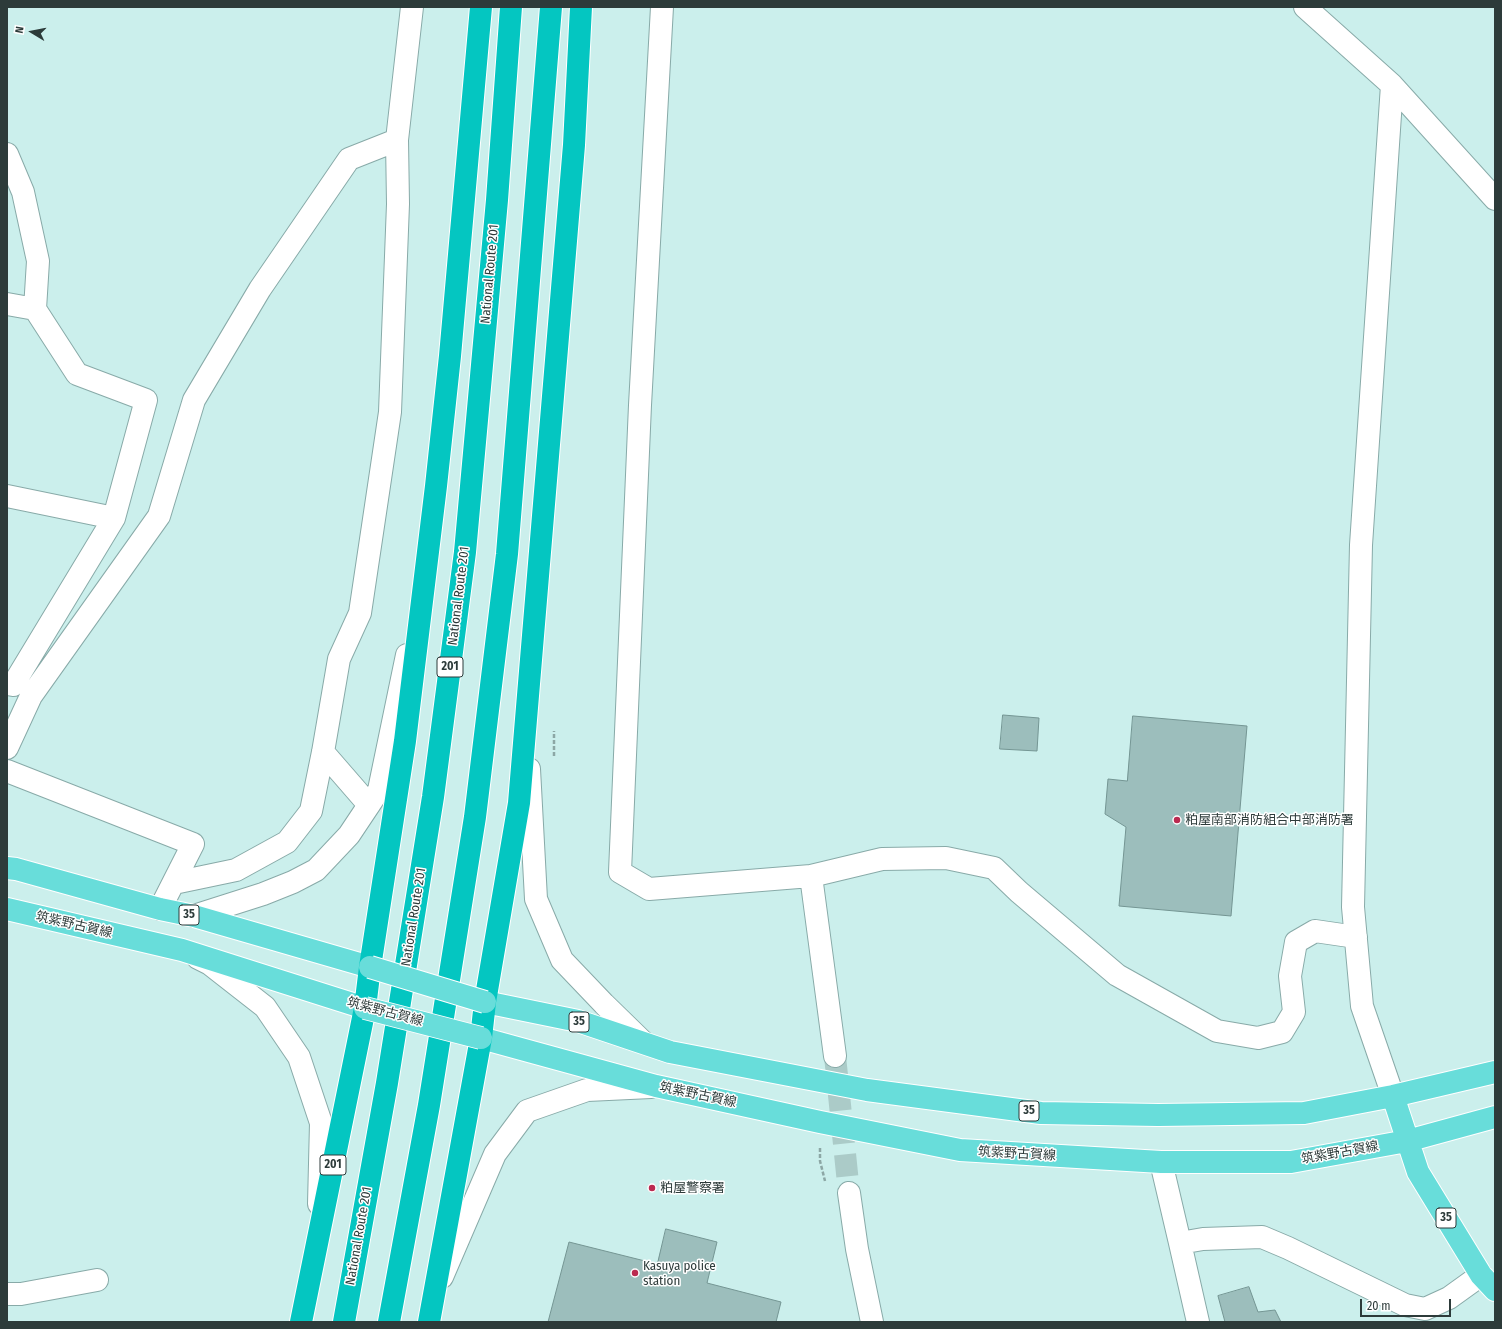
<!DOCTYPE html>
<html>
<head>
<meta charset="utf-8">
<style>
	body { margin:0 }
	#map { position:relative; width:1502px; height:1329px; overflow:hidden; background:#cbefec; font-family:"Fira Sans Condensed",sans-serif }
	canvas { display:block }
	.frame { position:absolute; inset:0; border:8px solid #2d3b3a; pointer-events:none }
	.north { position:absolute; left:12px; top:12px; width:40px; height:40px; -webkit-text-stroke:3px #fff; paint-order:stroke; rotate:280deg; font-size:11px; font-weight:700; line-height:16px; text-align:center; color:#2d3b3a }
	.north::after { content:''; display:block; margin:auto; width:14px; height:18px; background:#2d3b3a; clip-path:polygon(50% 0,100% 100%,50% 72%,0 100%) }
	.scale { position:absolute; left:1360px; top:1299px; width:91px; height:18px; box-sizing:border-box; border:2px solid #2d3b3a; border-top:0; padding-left:5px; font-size:12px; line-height:14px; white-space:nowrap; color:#2d3b3a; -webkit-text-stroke:3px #fff; paint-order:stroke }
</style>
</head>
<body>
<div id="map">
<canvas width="1502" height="1329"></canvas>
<div class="frame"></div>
<div class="north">N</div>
<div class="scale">20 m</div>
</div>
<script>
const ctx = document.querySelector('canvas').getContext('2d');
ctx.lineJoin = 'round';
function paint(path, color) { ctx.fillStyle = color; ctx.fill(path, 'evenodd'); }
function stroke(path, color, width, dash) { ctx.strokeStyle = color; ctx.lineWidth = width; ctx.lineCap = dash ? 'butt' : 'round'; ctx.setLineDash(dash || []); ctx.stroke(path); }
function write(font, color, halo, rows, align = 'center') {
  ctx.font = font + ' "Fira Sans Condensed","Noto Sans JP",sans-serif'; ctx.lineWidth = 3; ctx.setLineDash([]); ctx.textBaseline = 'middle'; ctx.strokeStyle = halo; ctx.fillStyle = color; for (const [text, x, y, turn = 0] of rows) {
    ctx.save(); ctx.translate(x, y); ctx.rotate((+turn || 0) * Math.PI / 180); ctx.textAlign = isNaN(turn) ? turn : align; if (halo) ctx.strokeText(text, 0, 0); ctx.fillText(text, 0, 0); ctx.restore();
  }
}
const building = new Path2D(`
	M 1003,715 L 1039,718 L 1037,751 L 1000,749 Z
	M 1133,716 L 1247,726 L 1231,916 L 1119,906 L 1126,827 L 1105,814 L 1108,779 L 1127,781 Z
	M 666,1229 L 717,1242 L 707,1283 L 781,1302 L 776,1322 L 548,1322 L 569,1242 L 657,1264 Z
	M 1249,1287 L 1258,1312 L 1275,1310 L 1281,1322 L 1225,1322 L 1218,1296 Z`);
const minorTunnel = new Path2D(`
	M 835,1056 L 849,1193`);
const path = new Path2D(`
	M 554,756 L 554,731
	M 820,1148 L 820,1161 L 825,1181`);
const minor = new Path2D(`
	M 662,7 L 640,405 L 620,872 L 649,889 L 811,876 L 882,859 L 946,858 L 994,868 L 1019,892 L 1117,975 L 1217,1031 L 1258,1038 L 1282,1032 L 1294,1012 L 1290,976 L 1296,942 L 1315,931 L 1356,937
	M 1305,7 L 1392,85 L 1495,199
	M 1392,85 L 1361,545 L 1353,907 L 1362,1006 L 1393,1096
	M 7,154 L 23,192 L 38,261 L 35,309 L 77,374 L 146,400 L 114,518 L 13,685 L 7,684
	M 7,304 L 35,309
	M 7,496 L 114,518
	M 7,748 L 31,696 L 159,516 L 194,400 L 260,289 L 349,159 L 397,140
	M 323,752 L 369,805
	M 529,769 L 536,899 L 562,960 L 604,1004 L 643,1042
	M 7,771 L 193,844 L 160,909
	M 811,876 L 835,1056
	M 174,883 L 236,870 L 287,842 L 311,811 L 323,752 L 339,659 L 360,613 L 390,412 L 398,204 L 397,140 L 412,7
	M 194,916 L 263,894 L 293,882 L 316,870 L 349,835 L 379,790 L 407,655
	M 198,958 L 210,964 L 265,1007 L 299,1057 L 321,1123 L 319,1204
	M 1161,1162 L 1180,1243 L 1203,1239 L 1262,1237 L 1288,1248 L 1405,1305 L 1425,1309 L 1449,1298 L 1481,1275
	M 849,1193 L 857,1249 L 872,1322
	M 1180,1243 L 1198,1322
	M 442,1277 L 495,1154 L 527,1111 L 587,1090 L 651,1087
	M 7,1294 L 21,1294 L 97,1280`);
const major = new Path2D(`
	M 7,868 L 16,869 L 160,909 L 194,916 L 370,967
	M 7,909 L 182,950 L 365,1008
	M 485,1002 L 578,1021 L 670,1052 L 867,1090 L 1041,1113 L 1158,1115 L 1304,1113 L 1393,1096 L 1495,1072
	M 481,1038 L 656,1086 L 820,1122 L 960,1150 L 1161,1162 L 1291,1162 L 1407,1141 L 1495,1117
	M 1393,1096 L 1418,1172 L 1481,1275 L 1495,1290`);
const highway = new Path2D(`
	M 301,1322 L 365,1008 L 370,967 L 405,741 L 436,486 L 450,356 L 481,7
	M 344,1322 L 387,1083 L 433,797 L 465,552 L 497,200 L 511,7
	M 389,1322 L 429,1105 L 475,817 L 507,554 L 551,7
	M 429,1322 L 481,1038 L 485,1002 L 519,803 L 574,145 L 581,7`);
const majorBridge = new Path2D(`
	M 370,967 L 485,1002
	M 365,1008 L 481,1038`);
const markers = [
	[1177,820,4,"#bb2a50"],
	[652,1188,4,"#bb2a50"],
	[635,1273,4,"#bb2a50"]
];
const shields = [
	[450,667,26],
	[189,915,20],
	[579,1022,20],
	[1029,1111,20],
	[333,1165,26],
	[1446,1218,20]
];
const shieldNames = [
	["201",450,667],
	["35",189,915],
	["35",579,1022],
	["35",1029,1111],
	["201",333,1165],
	["35",1446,1218]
];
const streetNames = [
	["National Route 201",490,274,-85],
	["National Route 201",459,596,-83],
	["National Route 201",414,917,-81],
	["筑紫野古賀線",74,925,13],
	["筑紫野古賀線",385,1012,15],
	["筑紫野古賀線",698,1095,12],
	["筑紫野古賀線",1340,1153,-10],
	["筑紫野古賀線",1017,1154,3],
	["National Route 201",359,1236,-80]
];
const poiNames = [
	["粕屋南部消防組合中部消防署",1185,820],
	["粕屋警察署",660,1188],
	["Kasuya police",643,1266],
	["station",643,1281]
];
paint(building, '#9cbebc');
stroke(building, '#749593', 1);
stroke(minorTunnel, '#abcbc8', 22, [22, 11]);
stroke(minor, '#88aaa8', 24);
stroke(major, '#fff', 24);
stroke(highway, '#fff', 24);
stroke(path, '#8ca7a5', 2.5, [4, 2]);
stroke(minor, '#fff', 22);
stroke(major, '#68ddda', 22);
stroke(highway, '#04c6c1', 22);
stroke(majorBridge, '#fff', 24, []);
stroke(majorBridge, '#68ddda', 22);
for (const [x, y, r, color] of markers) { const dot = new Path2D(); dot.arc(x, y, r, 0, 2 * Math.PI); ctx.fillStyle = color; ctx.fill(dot); stroke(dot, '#fff', 1.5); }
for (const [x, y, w] of shields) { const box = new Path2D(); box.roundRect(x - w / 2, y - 10, w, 20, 3); ctx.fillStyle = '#fff'; ctx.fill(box); stroke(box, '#2d3b3a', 1); }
write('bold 12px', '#2d3b3a', null, shieldNames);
write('13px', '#2d3b3a', '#fff', streetNames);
write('13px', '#2d3b3a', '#fff', poiNames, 'left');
</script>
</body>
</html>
